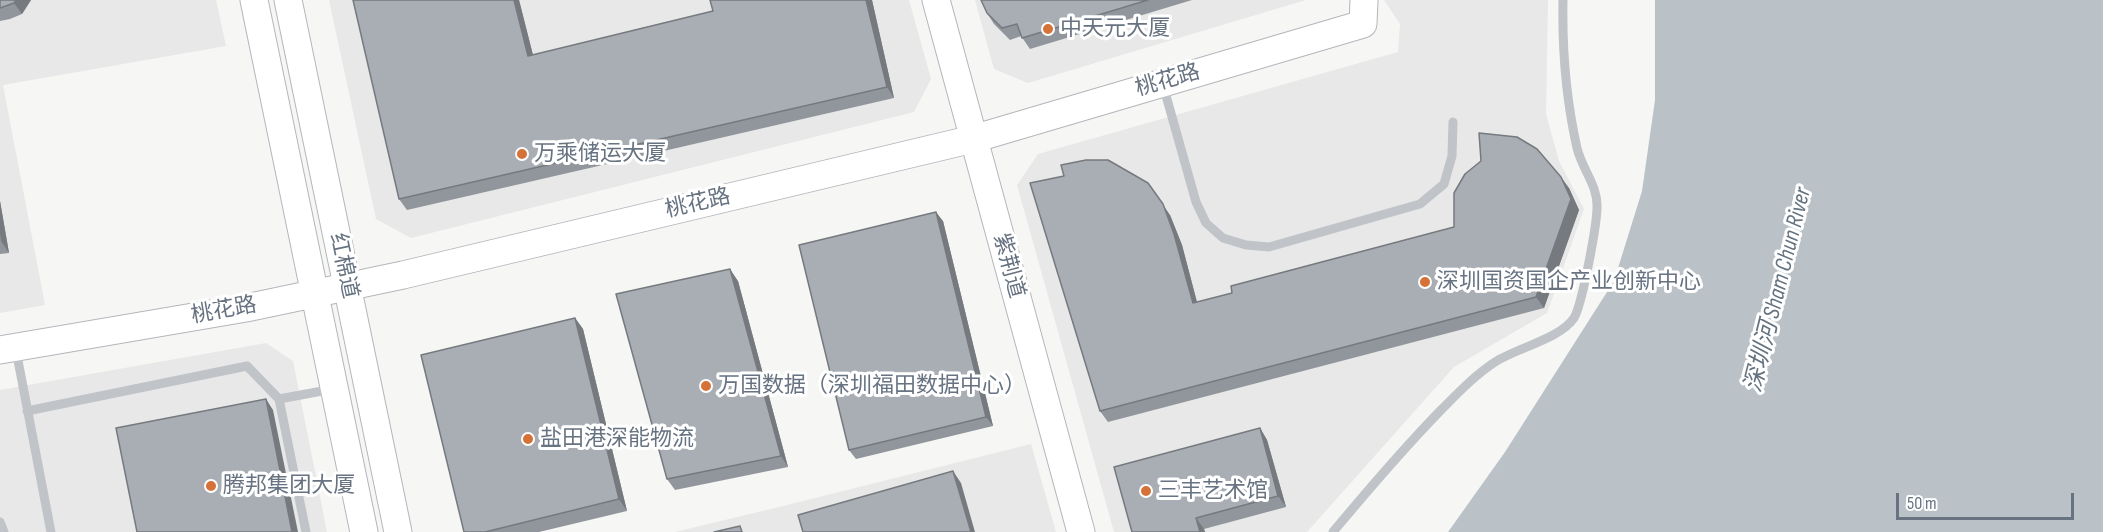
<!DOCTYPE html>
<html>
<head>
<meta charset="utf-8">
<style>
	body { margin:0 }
	#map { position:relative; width:2103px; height:532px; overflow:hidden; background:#f6f7f4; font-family:"Sofia Sans Condensed",sans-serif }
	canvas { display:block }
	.scale { position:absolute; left:1896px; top:493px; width:178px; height:27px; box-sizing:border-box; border:3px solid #687382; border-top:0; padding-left:8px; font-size:18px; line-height:21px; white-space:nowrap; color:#687382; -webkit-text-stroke:4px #fff; paint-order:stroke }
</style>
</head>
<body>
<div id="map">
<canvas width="2103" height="532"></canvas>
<div class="scale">50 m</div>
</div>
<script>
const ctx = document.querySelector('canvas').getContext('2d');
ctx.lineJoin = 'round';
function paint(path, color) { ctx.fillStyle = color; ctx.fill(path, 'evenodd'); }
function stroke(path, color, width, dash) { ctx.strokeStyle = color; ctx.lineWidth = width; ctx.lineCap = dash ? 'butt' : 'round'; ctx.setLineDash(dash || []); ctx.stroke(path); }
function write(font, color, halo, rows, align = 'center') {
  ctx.font = font + ' "Sofia Sans Condensed","Noto Sans SC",sans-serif'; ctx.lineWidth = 6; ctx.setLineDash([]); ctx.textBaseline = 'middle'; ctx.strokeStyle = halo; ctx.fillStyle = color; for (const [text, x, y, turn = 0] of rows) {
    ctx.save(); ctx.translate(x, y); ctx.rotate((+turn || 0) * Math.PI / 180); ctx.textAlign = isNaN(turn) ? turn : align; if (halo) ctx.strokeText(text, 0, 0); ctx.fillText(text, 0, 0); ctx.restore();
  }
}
const built = new Path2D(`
	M 0,0 L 216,0 L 226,46 L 3,85 L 45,305 L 0,313 Z
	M 329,0 L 909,0 L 931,79 L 914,112 L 411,238 L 376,219 Z
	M 975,0 L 1306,0 L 1028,83 L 994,69 Z
	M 1384,0 L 1548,0 L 1546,114 L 1559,161 L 1584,209 L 1547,313 L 1454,367 L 1307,532 L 1114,532 L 1017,185 L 1038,154 L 1398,52 L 1400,24 Z
	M 266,343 L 293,361 L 327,532 L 0,532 L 0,390 Z
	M 1031,444 L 1056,532 L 675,532 L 775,508 Z`);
const water = new Path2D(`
	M 1655,0 L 2103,0 L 2103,532 L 1448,532 L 1505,452 L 1614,281 L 1642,191 L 1655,100 Z`);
const lane = new Path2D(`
	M 1163,85 L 1196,202 L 1206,223 L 1223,238 L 1246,245 L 1269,247 L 1420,204 L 1444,184 L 1452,156 L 1453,122
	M 16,350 L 51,532
	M 279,399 L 333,389
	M 27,411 L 247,366 L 279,399 L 306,532
	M 0,522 L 4,532
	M 1333,532 C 1368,490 1403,449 1441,410 C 1458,393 1475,375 1495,362 C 1516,348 1560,339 1574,318 C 1582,305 1597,225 1597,207 C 1598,186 1582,169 1577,148 C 1566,99 1562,51 1563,0`);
const secondary = new Path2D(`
	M 254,0 L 364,532
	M 288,0 L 398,532
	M 936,0 L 1081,532
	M 0,350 L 246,308 L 403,275 L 973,139 L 1363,24 L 1364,0`);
const wall = new Path2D(`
	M 0,0 L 31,0 L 22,14 L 10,19 L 0,21 Z
	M 353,0 L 519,0 L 533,55 L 872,0 L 894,98 L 407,210 L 399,199 Z
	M 981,0 L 1192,0 L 1030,49 L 1021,36 L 1010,40 L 994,24 L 987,13 Z
	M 1569,188 L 1579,210 L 1544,308 L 1108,422 L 1100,411 L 1170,215 L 1182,245 L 1197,302 L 1232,293 L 1454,227 Z
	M 0,201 L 9,253 L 0,254 Z
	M 943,221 L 993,426 L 856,459 L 849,450 Z
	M 738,281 L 788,467 L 675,490 L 667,479 Z
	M 575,318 L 583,329 L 627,511 L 539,532 L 464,532 Z
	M 1260,428 L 1267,440 L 1286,507 L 1204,529 L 1205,532 L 1132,532 Z`);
const shadedWall = new Path2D(`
	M 16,0 L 31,0 L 22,14 L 14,3 Z
	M 514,0 L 519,0 L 536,67 L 528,56 Z
	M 866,0 L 872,0 L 894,98 L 887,87 Z
	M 1561,177 L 1569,188 L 1579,210 L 1544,308 L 1536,297 Z
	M 1148,183 L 1170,215 L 1182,245 L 1200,314 L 1193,303 Z
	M 0,201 L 9,253 L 1,241 L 0,233 Z
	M 936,212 L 943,221 L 993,426 L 986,417 Z
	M 730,269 L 738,281 L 788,467 L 781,456 Z
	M 575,318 L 583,329 L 627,511 L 619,499 Z
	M 266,399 L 273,410 L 298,532 L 292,532 Z
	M 1260,428 L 1267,440 L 1286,507 L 1278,496 Z
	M 953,471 L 961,483 L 975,532 L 971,532 Z
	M 1196,518 L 1204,529 L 1205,532 L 1200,532 Z`);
const building = new Path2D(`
	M 0,0 L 16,0 L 14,3 L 0,8 Z
	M 353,0 L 514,0 L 528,56 L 713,11 L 710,0 L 866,0 L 887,87 L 399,199 Z
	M 981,0 L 1148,0 L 1022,38 L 1017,24 L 1002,28 L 987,13 Z
	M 1479,133 L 1517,137 L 1537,149 L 1561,177 L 1571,199 L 1536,297 L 1100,411 L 1030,183 L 1064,176 L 1061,165 L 1086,160 L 1108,160 L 1148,183 L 1163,204 L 1174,234 L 1193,303 L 1232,293 L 1231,286 L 1454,227 L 1454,193 L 1465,174 L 1481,161 Z
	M 936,212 L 986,417 L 849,450 L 799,245 Z
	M 730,269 L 781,456 L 667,479 L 616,294 Z
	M 575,318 L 619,499 L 485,532 L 464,532 L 421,355 Z
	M 266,399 L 292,532 L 137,532 L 116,428 Z
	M 1260,428 L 1278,496 L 1196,518 L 1200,532 L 1132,532 L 1114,467 Z
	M 953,471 L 971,532 L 803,532 L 798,515 Z
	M 740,526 L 742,532 L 714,532 Z`);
const markers = [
	[1048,29,6,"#d47237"],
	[522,154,6,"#d47237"],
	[1425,282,6,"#d47237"],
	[706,386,6,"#d47237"],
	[528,439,6,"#d47237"],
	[211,486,6,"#d47237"],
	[1146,491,6,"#d47237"]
];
const poiNames = [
	["中天元大厦",1060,29],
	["万乘储运大厦",534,154],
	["深圳国资国企产业创新中心",1437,282],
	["万国数据（深圳福田数据中心）",718,386],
	["盐田港深能物流",540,439],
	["腾邦集团大厦",223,486],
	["三丰艺术馆",1158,491]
];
const streetNames = [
	["桃花路",1168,81,-16],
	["桃花路",698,204,-13],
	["红棉道",343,266,78],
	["紫荆道",1008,266,75],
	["桃花路",224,311,-10]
];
const waterNames = [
	["深圳河 Sham Chun River",1779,290,-76]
];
paint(built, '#e7e8e7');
paint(water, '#bac2c8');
stroke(secondary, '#b3b6bb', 29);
stroke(lane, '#c0c3c7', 9);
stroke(secondary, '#fff', 27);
paint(wall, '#91969c');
paint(shadedWall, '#767a7f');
paint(building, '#a9aeb5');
stroke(building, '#767a7f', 1.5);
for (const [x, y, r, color] of markers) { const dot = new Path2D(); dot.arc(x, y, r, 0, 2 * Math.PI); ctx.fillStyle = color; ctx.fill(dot); stroke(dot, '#fff', 2); }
write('22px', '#687382', '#fff', poiNames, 'left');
write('22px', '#687382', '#fff', streetNames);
write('italic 24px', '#64737f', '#fff', waterNames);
</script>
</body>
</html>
